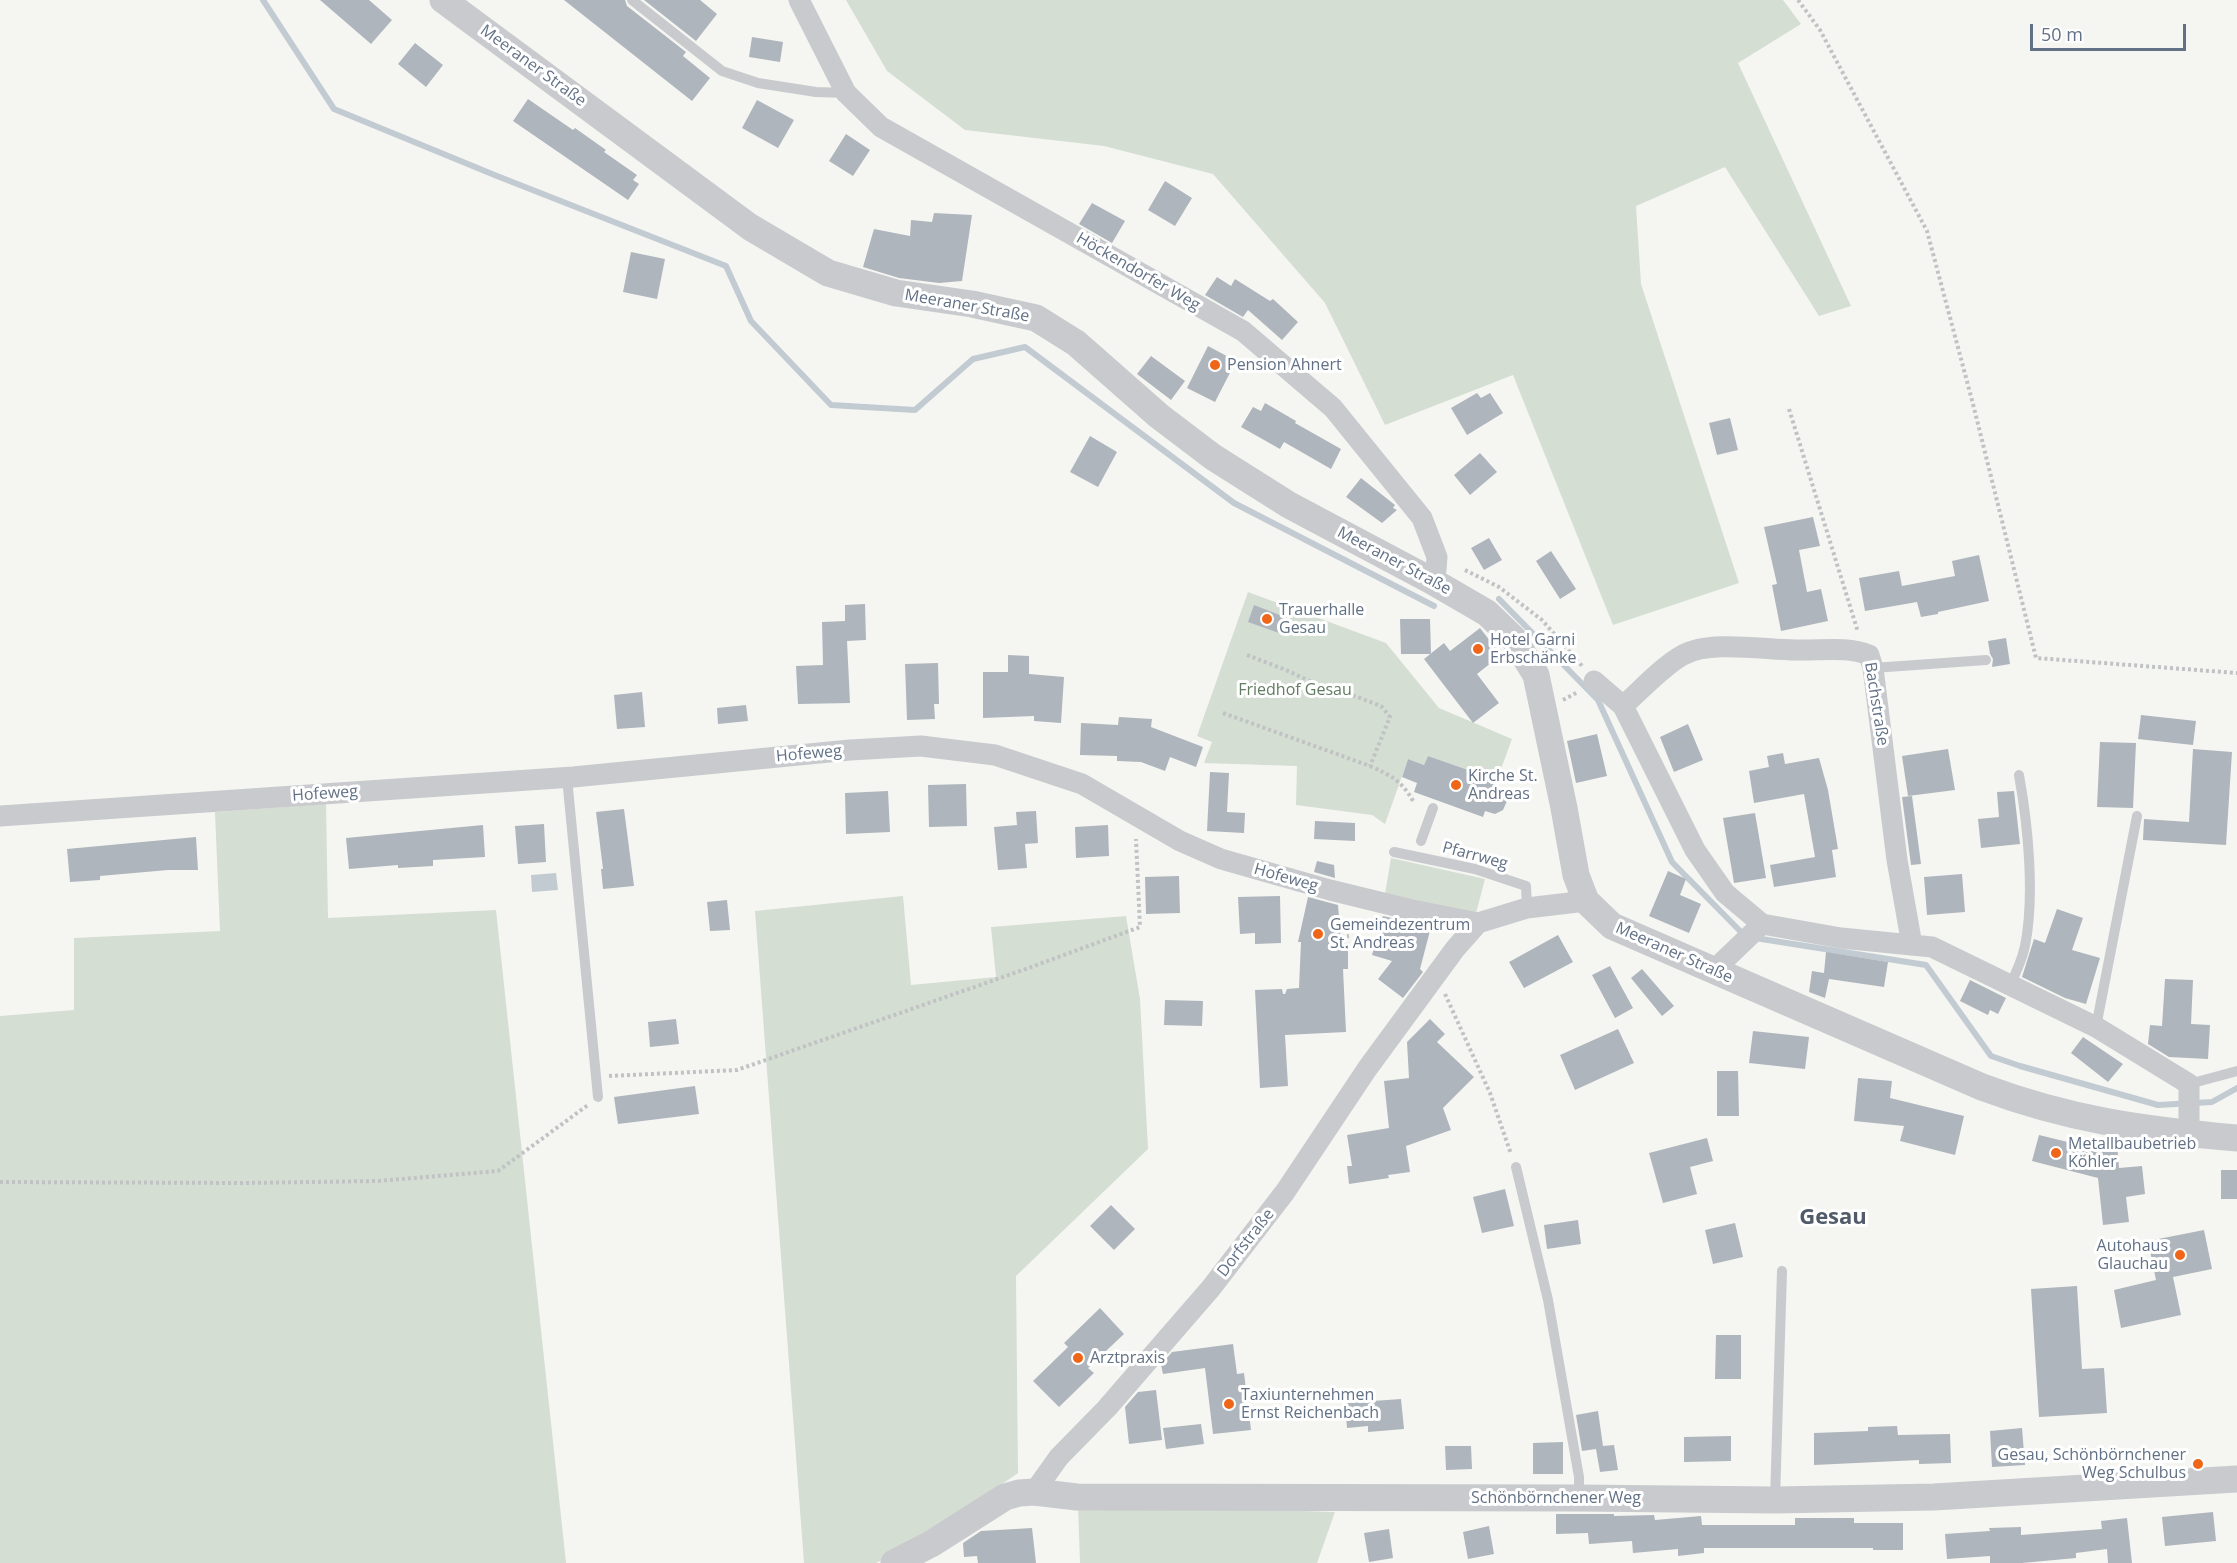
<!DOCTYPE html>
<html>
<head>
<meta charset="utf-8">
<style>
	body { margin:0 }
	#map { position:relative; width:2237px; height:1563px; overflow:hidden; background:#f5f6f2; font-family:"Open Sans",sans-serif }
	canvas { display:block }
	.scale { position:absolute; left:2030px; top:24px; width:156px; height:27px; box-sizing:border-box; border:3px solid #627185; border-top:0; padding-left:8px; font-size:18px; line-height:21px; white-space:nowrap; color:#627185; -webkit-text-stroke:4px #fff; paint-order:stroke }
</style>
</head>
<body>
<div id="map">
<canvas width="2237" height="1563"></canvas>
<div class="scale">50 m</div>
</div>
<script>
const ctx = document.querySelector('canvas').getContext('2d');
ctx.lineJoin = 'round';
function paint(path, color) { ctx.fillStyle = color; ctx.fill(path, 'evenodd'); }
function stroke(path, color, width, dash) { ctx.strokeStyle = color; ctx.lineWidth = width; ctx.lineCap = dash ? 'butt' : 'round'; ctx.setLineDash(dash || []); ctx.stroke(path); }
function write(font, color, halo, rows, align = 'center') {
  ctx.font = font + ' "Open Sans",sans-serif'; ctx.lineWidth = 6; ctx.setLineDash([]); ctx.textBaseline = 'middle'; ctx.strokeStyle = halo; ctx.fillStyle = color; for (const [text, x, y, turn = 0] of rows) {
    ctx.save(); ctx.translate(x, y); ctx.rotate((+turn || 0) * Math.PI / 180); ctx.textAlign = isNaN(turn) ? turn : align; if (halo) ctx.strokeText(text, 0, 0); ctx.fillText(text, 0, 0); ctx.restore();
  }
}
const green = new Path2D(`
	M 846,0 L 1783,0 L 1801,24 L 1738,63 L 1851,306 L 1819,316 L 1725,167 L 1636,206 L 1641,284 L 1739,583 L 1613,625 L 1513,375 L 1385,425 L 1325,303 L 1213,174 L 1104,146 L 965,130 L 887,71 Z
	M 1248,592 L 1386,643 L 1439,708 L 1512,739 L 1497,780 L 1428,756 L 1424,765 L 1408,759 L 1385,824 L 1372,815 L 1296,805 L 1297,766 L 1204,763 L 1212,742 L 1197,736 Z
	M 326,804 L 328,918 L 496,910 L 566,1563 L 0,1563 L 0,1016 L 74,1010 L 74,938 L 220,931 L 215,812 Z
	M 1391,858 L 1485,879 L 1475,917 L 1385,894 Z
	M 903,896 L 911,985 L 996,977 L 991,927 L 1126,916 L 1140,999 L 1148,1149 L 1016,1276 L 1018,1473 L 929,1535 L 876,1563 L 804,1563 L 755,911 Z
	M 1078,1504 L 1335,1512 L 1317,1563 L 1080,1563 Z`);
const water = new Path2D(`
	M 556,873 L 558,890 L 532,892 L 531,875 Z`);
const stream = new Path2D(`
	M 263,0 L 334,109 L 497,176 L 726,266 L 751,321 L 831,405 L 915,410 L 973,359 L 1025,347 L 1234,503 L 1434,606
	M 1499,599 L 1598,700 L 1672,862 L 1745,936
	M 1755,938 L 1926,965 L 1991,1056 L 2020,1066 L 2158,1105 L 2212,1102 L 2237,1088`);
const building = new Path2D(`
	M 320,0 L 369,0 L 392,20 L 371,44 Z
	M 564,0 L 625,0 L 627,6 L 686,52 L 683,56 L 710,78 L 692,101 Z
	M 644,0 L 700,0 L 717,14 L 696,41 Z
	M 752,37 L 783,42 L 780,62 L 749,57 Z
	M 415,43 L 443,65 L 426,87 L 398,64 Z
	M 528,99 L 573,130 L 575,128 L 606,150 L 604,152 L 637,175 L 633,180 L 639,184 L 628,200 L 513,121 Z
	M 757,100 L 794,120 L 778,148 L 742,128 Z
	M 846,134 L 870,150 L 853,176 L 829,161 Z
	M 1165,181 L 1192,198 L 1175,226 L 1148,210 Z
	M 1092,203 L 1125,221 L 1112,243 L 1079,224 Z
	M 934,213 L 972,215 L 962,281 L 939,283 L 899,278 L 863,267 L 874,229 L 910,236 L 911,220 L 932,222 Z
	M 631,252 L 665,259 L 657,299 L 623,292 Z
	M 1217,277 L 1231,286 L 1235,279 L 1270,301 L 1273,299 L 1298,322 L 1282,340 L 1248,310 L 1243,317 L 1205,295 Z
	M 1208,346 L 1236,361 L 1215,402 L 1187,388 Z
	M 1151,356 L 1185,381 L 1171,400 L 1137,374 Z
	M 1477,393 L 1481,398 L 1490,393 L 1503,413 L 1467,435 L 1451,408 Z
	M 1265,403 L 1296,421 L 1295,423 L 1341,449 L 1331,469 L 1284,442 L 1280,449 L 1241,427 L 1253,407 L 1261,411 Z
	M 1730,418 L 1738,450 L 1717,455 L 1709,423 Z
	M 1090,436 L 1117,452 L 1098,487 L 1070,472 Z
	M 1480,453 L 1497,472 L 1470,495 L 1454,475 Z
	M 1361,478 L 1395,505 L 1393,508 L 1397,510 L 1382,523 L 1346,497 Z
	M 1813,517 L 1820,546 L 1799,550 L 1807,592 L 1821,589 L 1828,621 L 1781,631 L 1772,585 L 1777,584 L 1764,527 Z
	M 1489,538 L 1502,560 L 1484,570 L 1471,548 Z
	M 1551,551 L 1576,589 L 1560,599 L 1536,561 Z
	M 1979,555 L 1989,601 L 1938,612 L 1938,614 L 1921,617 L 1917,602 L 1865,611 L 1859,578 L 1899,571 L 1902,586 L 1955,576 L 1952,561 Z
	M 865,604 L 866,640 L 847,641 L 850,703 L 798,704 L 796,666 L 823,665 L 822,622 L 845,621 L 845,605 Z
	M 1254,605 L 1285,617 L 1279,633 L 1248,622 Z
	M 1400,619 L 1430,619 L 1431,654 L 1401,654 Z
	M 1480,628 L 1501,655 L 1477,674 L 1499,703 L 1473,723 L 1424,659 L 1444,643 L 1450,651 Z
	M 2006,638 L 2010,664 L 1992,667 L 1993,659 L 1990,654 L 1988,641 Z
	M 1008,655 L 1029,656 L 1029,674 L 1064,677 L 1061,723 L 1034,721 L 1034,716 L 983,718 L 983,672 L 1008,672 Z
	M 938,663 L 939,704 L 934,704 L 935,719 L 907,720 L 905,664 Z
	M 642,692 L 645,727 L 617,729 L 614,695 Z
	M 746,705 L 748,721 L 718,724 L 717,708 Z
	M 2141,715 L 2196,721 L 2193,745 L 2138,739 Z
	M 1119,717 L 1152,719 L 1151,727 L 1203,747 L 1196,767 L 1170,757 L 1165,771 L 1141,762 L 1117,761 L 1117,756 L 1080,755 L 1081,723 L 1118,725 Z
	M 1688,724 L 1703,760 L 1674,772 L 1660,737 Z
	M 1597,734 L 1607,776 L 1576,783 L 1567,741 Z
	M 2100,742 L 2136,743 L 2133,808 L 2097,807 Z
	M 1948,749 L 1955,790 L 1908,796 L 1902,756 Z
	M 2193,749 L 2232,752 L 2226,845 L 2143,840 L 2144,819 L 2189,822 Z
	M 1783,753 L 1785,764 L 1819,758 L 1828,790 L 1838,849 L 1832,850 L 1836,877 L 1774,887 L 1770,865 L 1815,857 L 1804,794 L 1754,803 L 1749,771 L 1769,767 L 1767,756 Z
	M 1428,756 L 1497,780 L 1494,787 L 1504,791 L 1507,801 L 1503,810 L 1495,814 L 1485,811 L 1483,817 L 1414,792 L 1417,783 L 1402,777 L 1408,759 L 1424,765 Z
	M 1210,772 L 1229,773 L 1227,812 L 1245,813 L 1244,833 L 1207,831 Z
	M 966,784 L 967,826 L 929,827 L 928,785 Z
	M 888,791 L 890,832 L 846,834 L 845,793 Z
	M 2014,791 L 2020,844 L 1981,848 L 1978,819 L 1999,817 L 1997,792 Z
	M 1912,796 L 1921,864 L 1911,865 L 1902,797 Z
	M 624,809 L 634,886 L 603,889 L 601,869 L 603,869 L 596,812 Z
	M 1036,811 L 1038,843 L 1025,844 L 1027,868 L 998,870 L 994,827 L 1017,825 L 1016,812 Z
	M 1755,813 L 1766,878 L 1734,883 L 1723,818 Z
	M 1315,821 L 1355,823 L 1355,841 L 1314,839 Z
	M 544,824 L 546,862 L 518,864 L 515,826 Z
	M 483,825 L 485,857 L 433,860 L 433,866 L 398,868 L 398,865 L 349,869 L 346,838 Z
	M 1108,825 L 1109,856 L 1076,858 L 1075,827 Z
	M 196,837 L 198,870 L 168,870 L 100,876 L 100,880 L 70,882 L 67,849 Z
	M 1317,861 L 1334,865 L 1335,878 L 1314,872 Z
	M 1668,871 L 1686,879 L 1680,895 L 1701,904 L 1689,933 L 1649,916 Z
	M 1962,874 L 1965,912 L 1927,915 L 1924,877 Z
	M 1179,876 L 1180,913 L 1146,914 L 1145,877 Z
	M 1280,896 L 1281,943 L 1255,944 L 1255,933 L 1240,934 L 1238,897 Z
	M 1308,897 L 1338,905 L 1341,942 L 1348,943 L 1348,969 L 1343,969 L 1346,1032 L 1285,1035 L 1288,1086 L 1260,1088 L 1255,990 L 1282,989 L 1283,994 L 1285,994 L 1287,989 L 1299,988 L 1301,942 L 1298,942 Z
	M 727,900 L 730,930 L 710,931 L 707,902 Z
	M 2057,909 L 2083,918 L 2072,950 L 2100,958 L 2086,1004 L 2065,998 L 2022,977 L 2034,939 L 2045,943 Z
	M 1383,916 L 1431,927 L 1420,969 L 1423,972 L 1403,998 L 1378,979 L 1392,961 L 1372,955 Z
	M 1558,935 L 1573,962 L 1524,988 L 1509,962 Z
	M 1826,952 L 1888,962 L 1884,987 L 1829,979 L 1825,998 L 1809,992 L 1812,971 L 1824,973 Z
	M 1610,966 L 1633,1008 L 1615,1018 L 1592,975 Z
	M 1642,969 L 1674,1006 L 1662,1016 L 1631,978 Z
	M 2165,979 L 2193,980 L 2191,1024 L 2210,1025 L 2208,1059 L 2169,1057 L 2148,1044 L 2150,1025 L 2162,1026 Z
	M 1970,980 L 2006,998 L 1998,1014 L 1990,1010 L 1988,1015 L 1960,1001 Z
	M 1165,1000 L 1203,1001 L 1202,1026 L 1164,1025 Z
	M 676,1019 L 679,1044 L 650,1047 L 648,1022 Z
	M 1430,1019 L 1445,1034 L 1437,1042 L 1474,1077 L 1443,1108 L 1451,1130 L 1406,1146 L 1410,1172 L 1388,1175 L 1389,1178 L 1349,1184 L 1347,1166 L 1352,1166 L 1347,1135 L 1389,1128 L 1384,1081 L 1409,1078 L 1407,1042 Z
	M 1618,1029 L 1634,1063 L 1575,1090 L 1560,1055 Z
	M 1753,1031 L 1809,1037 L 1805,1069 L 1749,1063 Z
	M 2083,1037 L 2123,1064 L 2108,1082 L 2071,1053 Z
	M 1717,1071 L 1738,1071 L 1739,1116 L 1717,1116 Z
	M 1858,1078 L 1892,1081 L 1890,1098 L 1964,1116 L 1955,1155 L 1900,1141 L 1904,1126 L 1854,1121 Z
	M 695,1086 L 699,1114 L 618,1124 L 614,1097 Z
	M 2039,1135 L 2080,1145 L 2117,1143 L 2119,1168 L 2142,1166 L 2145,1194 L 2126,1197 L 2129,1222 L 2103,1225 L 2098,1178 L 2032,1161 Z
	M 1707,1138 L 1713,1161 L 1690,1167 L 1697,1194 L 1663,1203 L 1649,1153 Z
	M 2221,1170 L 2237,1170 L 2237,1199 L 2221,1199 Z
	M 1505,1189 L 1514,1226 L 1482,1233 L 1473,1197 Z
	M 1111,1205 L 1135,1229 L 1114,1250 L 1090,1226 Z
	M 1578,1220 L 1581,1244 L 1547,1249 L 1544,1225 Z
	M 1735,1223 L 1743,1257 L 1713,1264 L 1705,1230 Z
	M 2204,1230 L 2212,1269 L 2173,1277 L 2181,1315 L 2121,1328 L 2114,1290 L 2156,1280 L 2148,1241 Z
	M 2077,1286 L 2082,1369 L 2104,1368 L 2107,1413 L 2039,1417 L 2031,1289 Z
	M 1100,1308 L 1124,1334 L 1088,1368 L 1094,1373 L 1059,1407 L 1033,1381 L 1068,1347 L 1064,1343 Z
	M 1716,1335 L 1741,1335 L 1741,1379 L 1715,1379 Z
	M 1233,1344 L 1237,1374 L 1244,1373 L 1251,1430 L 1213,1434 L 1205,1368 L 1163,1374 L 1161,1365 L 1172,1352 Z
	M 1156,1390 L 1162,1440 L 1129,1444 L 1125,1407 L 1138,1392 Z
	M 1401,1399 L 1404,1429 L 1368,1432 L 1368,1426 L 1347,1428 L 1345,1403 Z
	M 1598,1411 L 1603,1446 L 1614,1445 L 1618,1470 L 1600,1472 L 1596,1449 L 1582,1451 L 1576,1415 Z
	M 1201,1424 L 1204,1444 L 1166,1449 L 1163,1428 Z
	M 1897,1426 L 1898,1435 L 1950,1434 L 1951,1463 L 1919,1464 L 1919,1460 L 1814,1465 L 1814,1433 L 1868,1431 L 1868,1427 Z
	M 2022,1428 L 2025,1465 L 1992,1467 L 1990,1431 Z
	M 1731,1436 L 1731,1461 L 1684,1462 L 1684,1437 Z
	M 1563,1442 L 1563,1474 L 1533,1474 L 1533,1443 Z
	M 1445,1446 L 1471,1446 L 1472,1469 L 1446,1470 Z
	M 2213,1512 L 2216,1541 L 2165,1546 L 2162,1517 Z
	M 1556,1514 L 1614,1514 L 1614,1516 L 1654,1515 L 1655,1520 L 1701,1516 L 1702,1525 L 1795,1525 L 1795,1518 L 1854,1518 L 1854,1523 L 1903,1523 L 1903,1550 L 1873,1550 L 1873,1548 L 1704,1548 L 1704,1553 L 1678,1556 L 1678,1549 L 1633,1553 L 1632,1541 L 1589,1544 L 1588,1533 L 1556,1534 Z
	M 2127,1518 L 2132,1563 L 2108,1563 L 2107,1549 L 2076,1553 L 2076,1558 L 2022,1563 L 1990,1563 L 1990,1556 L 1947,1559 L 1945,1534 L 1990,1531 L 1989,1528 L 2021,1527 L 2021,1535 L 2102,1529 L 2101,1521 Z
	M 1489,1526 L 1494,1554 L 1468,1559 L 1463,1532 Z
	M 1032,1528 L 1036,1563 L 978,1563 L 977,1556 L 964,1557 L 963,1543 L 981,1531 Z
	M 1389,1529 L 1393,1558 L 1369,1562 L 1364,1533 Z`);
const path = new Path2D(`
	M 1798,0 L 1820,30 L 1927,231 L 1973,404 L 2036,658 L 2237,673
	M 1789,409 L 1858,632
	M 1465,570 L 1499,587 L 1542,620 L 1583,667
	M 1247,655 L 1286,670 L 1333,692 L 1344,692 L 1381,706 L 1390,717 L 1370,766
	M 1563,700 L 1578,692
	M 1223,713 L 1370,766 C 1390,775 1402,781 1413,801
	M 1335,937 L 1349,936
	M 1445,994 L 1490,1093 L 1511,1154
	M 609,1076 L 737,1070 L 1023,970 L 1140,927 L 1136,839
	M 0,1182 L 242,1183 L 379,1181 L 498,1171 L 588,1105`);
const service = new Path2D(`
	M 632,0 L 722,71 L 758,83 L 816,92 L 846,93
	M 1873,668 L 1986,660
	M 567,778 L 598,1097
	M 1421,841 L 1433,808
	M 1394,852 L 1475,869 L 1526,886 L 1527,908
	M 2010,985 C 2016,973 2022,960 2025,946 C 2035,896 2028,825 2019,775
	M 2096,1027 L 2137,816
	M 2189,1084 L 2237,1071
	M 1516,1167 L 1548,1300 L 1579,1477 L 1579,1498
	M 1775,1500 L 1782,1271`);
const minor = new Path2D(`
	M 799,0 L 846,93 L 881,127 L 1243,331 L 1333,408 L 1422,518 L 1437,557 L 1436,570 L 1432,581
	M 1594,681 L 1623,706 L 1695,850 L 1725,893 L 1762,924 L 1841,938 L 1932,947 L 2096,1027 L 2189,1084 L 2189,1134
	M 1623,706 C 1640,691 1664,665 1683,655 C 1710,640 1765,650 1796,650 C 1821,651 1846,646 1869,655 L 1873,668 L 1897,860 L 1912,945
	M 0,816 L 573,777 L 850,750 L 921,746 L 995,755 L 1082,784 L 1180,841 L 1221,859 L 1330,890 L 1412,910 L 1478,923 L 1527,908 L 1586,901
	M 1714,970 L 1762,924
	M 1034,1492 L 1059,1457 L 1107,1408 L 1211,1288 L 1285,1192 L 1367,1069 L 1455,949 L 1478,923`);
const tertiary = new Path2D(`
	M 443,0 L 750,227 L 828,273 L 896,293 L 972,304 L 1036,318 L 1076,343 L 1159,416 L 1213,457 L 1289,505 L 1432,581 L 1487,613 L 1514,639 L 1536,675 L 1564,808 L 1576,875 L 1586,901 L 1612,926 L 1982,1087 C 2070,1120 2144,1130 2237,1138
	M 894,1563 L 931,1544 L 1005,1497 L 1019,1493 L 1034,1492 L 1077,1497 L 1579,1498 L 1775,1500 L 1934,1497 L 2237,1479`);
const markers = [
	[1215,365,6,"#ef6618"],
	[1267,619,6,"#ef6618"],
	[1478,649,6,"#ef6618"],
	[1456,785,6,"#ef6618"],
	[1318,934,6,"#ef6618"],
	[2056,1153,6,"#ef6618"],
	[2180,1255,6,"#ef6618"],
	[1078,1358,6,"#ef6618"],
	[1229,1404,6,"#ef6618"],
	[2198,1464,6,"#ef6618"]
];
const streetNames = [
	["Meeraner Straße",533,66,36],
	["Höckendorfer Weg",1138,272,30],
	["Meeraner Straße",967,306,10],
	["Meeraner Straße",1394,561,28],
	["Bachstraße",1876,704,81],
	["Hofeweg",809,754,-5],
	["Hofeweg",325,794,-4],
	["Pfarrweg",1475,856,15],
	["Hofeweg",1286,878,16],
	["Meeraner Straße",1674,953,24],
	["Dorfstraße",1246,1243,-52],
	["Schönbörnchener Weg",1556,1498]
];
const poiNames = [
	["Pension Ahnert",1227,365],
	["Trauerhalle",1279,610],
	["Gesau",1279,628],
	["Hotel Garni",1490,640],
	["Erbschänke",1490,658],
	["Kirche St.",1468,776],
	["Andreas",1468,794],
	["Gemeindezentrum",1330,925],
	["St. Andreas",1330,943],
	["Metallbaubetrieb",2068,1144],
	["Köhler",2068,1162],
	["Autohaus",2168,1246,"right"],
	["Glauchau",2168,1264,"right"],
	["Arztpraxis",1090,1358],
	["Taxiunternehmen",1241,1395],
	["Ernst Reichenbach",1241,1413],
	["Gesau, Schönbörnchener",2186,1455,"right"],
	["Weg Schulbus",2186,1473,"right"]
];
const parkNames = [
	["Friedhof Gesau",1295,690]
];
const districtNames = [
	["Gesau",1833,1218]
];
paint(green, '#d5ded2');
paint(water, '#c3cbd2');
stroke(stream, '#c3cbd2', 6);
paint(building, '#afb5bc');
stroke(path, '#c0c2c4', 4, [3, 3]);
stroke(service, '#c8cace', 10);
stroke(minor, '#c8cace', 21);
stroke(tertiary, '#c8cace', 27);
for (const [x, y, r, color] of markers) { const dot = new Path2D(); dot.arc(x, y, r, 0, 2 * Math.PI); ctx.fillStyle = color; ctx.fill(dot); stroke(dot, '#fff', 2); }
write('16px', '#627185', '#fff', streetNames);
write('16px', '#627185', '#fff', poiNames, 'left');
write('16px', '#647c62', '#fff', parkNames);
write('bold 22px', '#515b69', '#fff', districtNames);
</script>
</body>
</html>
